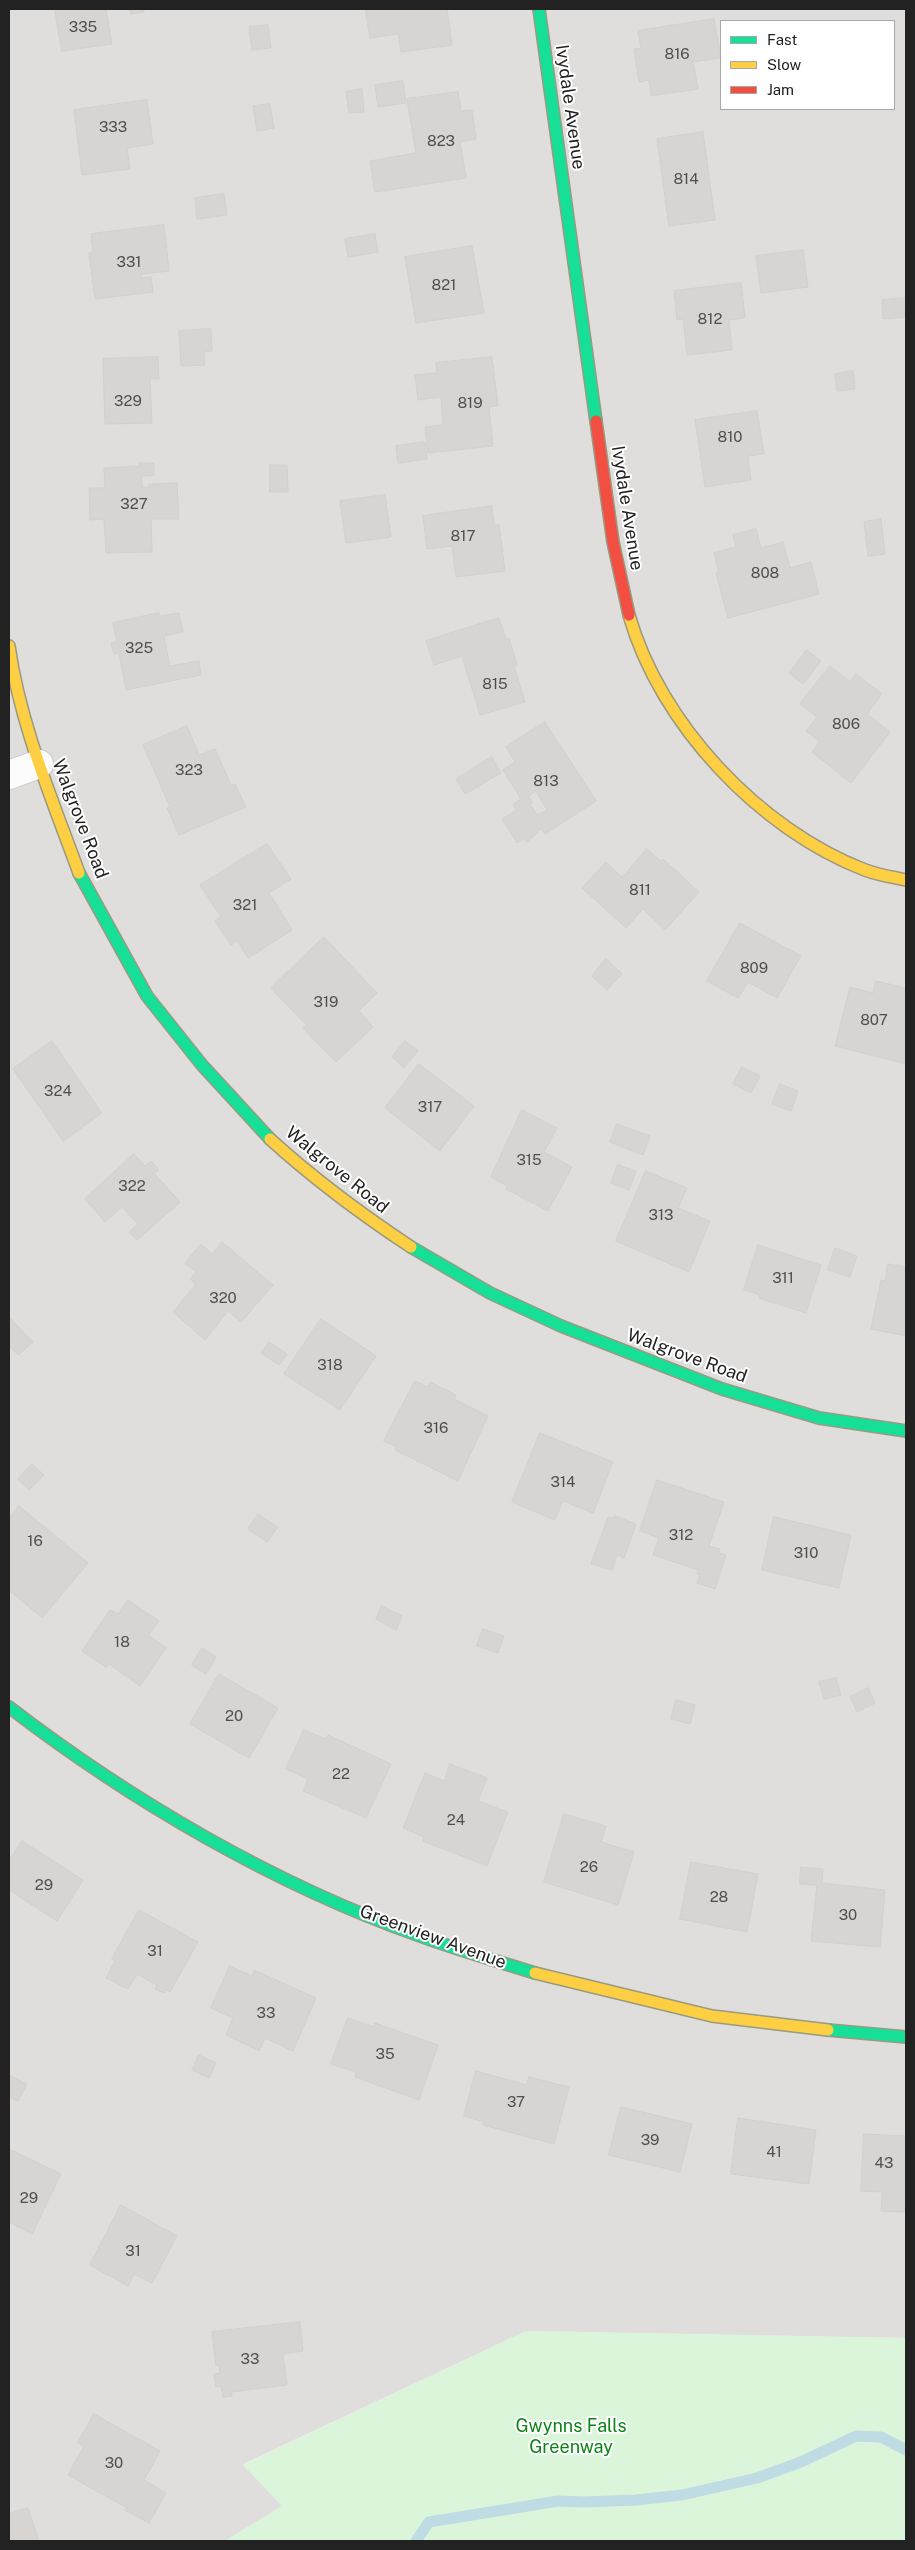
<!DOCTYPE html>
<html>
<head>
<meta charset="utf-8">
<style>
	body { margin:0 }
	#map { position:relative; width:915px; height:2550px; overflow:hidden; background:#f0eeeb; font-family:"Public Sans",sans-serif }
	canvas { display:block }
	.frame { position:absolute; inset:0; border:10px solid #222; pointer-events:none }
	.legend { position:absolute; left:720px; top:20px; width:175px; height:90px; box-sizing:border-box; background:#fff; border:1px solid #a7a7a7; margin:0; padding:6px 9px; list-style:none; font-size:15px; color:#222 }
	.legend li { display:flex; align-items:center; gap:10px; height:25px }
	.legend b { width:25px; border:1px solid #a7a7a7 }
</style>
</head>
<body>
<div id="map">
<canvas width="915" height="2550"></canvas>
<div class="frame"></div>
<ul class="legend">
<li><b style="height:6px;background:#16e098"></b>Fast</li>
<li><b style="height:6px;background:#ffcf43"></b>Slow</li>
<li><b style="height:6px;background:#f24e42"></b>Jam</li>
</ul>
</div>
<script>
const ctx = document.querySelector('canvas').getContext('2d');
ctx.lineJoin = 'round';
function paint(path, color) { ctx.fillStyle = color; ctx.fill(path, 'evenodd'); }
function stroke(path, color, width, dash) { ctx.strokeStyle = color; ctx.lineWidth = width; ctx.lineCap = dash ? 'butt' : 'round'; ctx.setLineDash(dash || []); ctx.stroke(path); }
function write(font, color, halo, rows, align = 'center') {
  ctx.font = font + ' "Public Sans",sans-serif'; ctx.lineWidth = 4; ctx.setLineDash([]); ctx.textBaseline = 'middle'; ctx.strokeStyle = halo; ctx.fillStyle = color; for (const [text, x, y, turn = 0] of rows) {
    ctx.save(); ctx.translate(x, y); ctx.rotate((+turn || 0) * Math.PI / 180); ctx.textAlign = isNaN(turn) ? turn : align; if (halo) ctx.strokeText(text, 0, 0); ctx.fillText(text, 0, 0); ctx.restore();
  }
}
const residential = new Path2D(`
	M 9,9 L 906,9 L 906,2338 L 526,2331 L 243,2464 L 282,2506 L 225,2541 L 9,2541 ZM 721,21 L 894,21 L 894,109 L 721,109 Z`);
const park = new Path2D(`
	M 526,2331 L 906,2338 L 906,2541 L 225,2541 L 282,2506 L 243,2465 Z`);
const stream = new Path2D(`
	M 416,2541 L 429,2522 L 558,2501 L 584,2502 L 636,2500 L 682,2495 L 757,2478 L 801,2462 L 856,2436 L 881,2437 L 906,2450`);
const building = new Path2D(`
	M 55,9 L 115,9 L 106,10 L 112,44 L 62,51 Z
	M 130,9 L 144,9 L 144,12 L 131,14 Z
	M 366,9 L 447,9 L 452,45 L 401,52 L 398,34 L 370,38 Z
	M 714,19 L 721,58 L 693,62 L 698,89 L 651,96 L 649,80 L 639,82 L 634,49 L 641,48 L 638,31 Z
	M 268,25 L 271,48 L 252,50 L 249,27 Z
	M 403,81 L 406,103 L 378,107 L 375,85 Z
	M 362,89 L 364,112 L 349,113 L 346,92 Z
	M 458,92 L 461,111 L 472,110 L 476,139 L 460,142 L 466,178 L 375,192 L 370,161 L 416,153 L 407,99 Z
	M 147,100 L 153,144 L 127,148 L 130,169 L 82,175 L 74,110 Z
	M 270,104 L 274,128 L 257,131 L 253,106 Z
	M 703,132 L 715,220 L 669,226 L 657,139 Z
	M 224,194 L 227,215 L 197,219 L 195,198 Z
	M 164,225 L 169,271 L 142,274 L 142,278 L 151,277 L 153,292 L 95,299 L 89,253 L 93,252 L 91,234 Z
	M 375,234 L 378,252 L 348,257 L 345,239 Z
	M 472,246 L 484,313 L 416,323 L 405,257 Z
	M 803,250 L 808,287 L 761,293 L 756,256 Z
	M 741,283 L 745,318 L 729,320 L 732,350 L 687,355 L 683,319 L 677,320 L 674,291 Z
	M 906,298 L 906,317 L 883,319 L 882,300 Z
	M 211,329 L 212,351 L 204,352 L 205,365 L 181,366 L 179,331 Z
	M 158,357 L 159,379 L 150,379 L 152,423 L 105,424 L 103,359 Z
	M 492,357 L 498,406 L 489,407 L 493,446 L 428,453 L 425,427 L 443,425 L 441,397 L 418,400 L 415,375 L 437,373 L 436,363 Z
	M 853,371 L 855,389 L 837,391 L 835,374 Z
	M 757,411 L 764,454 L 748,456 L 751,480 L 705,487 L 695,420 Z
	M 425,442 L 427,459 L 398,463 L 396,446 Z
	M 139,463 L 154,463 L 154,475 L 142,476 L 142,488 L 148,487 L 149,484 L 177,483 L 179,519 L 151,519 L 152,552 L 106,553 L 104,519 L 90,520 L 89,488 L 105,488 L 104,468 L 139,466 Z
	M 270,465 L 287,465 L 288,492 L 270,492 Z
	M 385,495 L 391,537 L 346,543 L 340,501 Z
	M 492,506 L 494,525 L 499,525 L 505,571 L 456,577 L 452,546 L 427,549 L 423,516 Z
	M 881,519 L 885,554 L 868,556 L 864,522 Z
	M 756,529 L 761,548 L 783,542 L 790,568 L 811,562 L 819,594 L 728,618 L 716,573 L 719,573 L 714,553 L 736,547 L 733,535 Z
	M 159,613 L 159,616 L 179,613 L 183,632 L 164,636 L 170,666 L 199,661 L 201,675 L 126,690 L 119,653 L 114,654 L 111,643 L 117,642 L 113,623 Z
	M 499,618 L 506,639 L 509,638 L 517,665 L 514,666 L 525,702 L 480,715 L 462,656 L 434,665 L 426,641 Z
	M 807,650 L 821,661 L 803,684 L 789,673 Z
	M 830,666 L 850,682 L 856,674 L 882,694 L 867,714 L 890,732 L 851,783 L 812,752 L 820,742 L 806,731 L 817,717 L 800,704 Z
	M 545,722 L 596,801 L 545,834 L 541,829 L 527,842 L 525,838 L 517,843 L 502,819 L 517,810 L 513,804 L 521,799 L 503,770 L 515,762 L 506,747 ZM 536,791 L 547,810 L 537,815 L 530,804 L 532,803 L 529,796 Z
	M 187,726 L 199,755 L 215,749 L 231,785 L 235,784 L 246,807 L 179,835 L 167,808 L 170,807 L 143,745 Z
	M 492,757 L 501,773 L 465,794 L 456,779 Z
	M 267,844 L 291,879 L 269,893 L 292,930 L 248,958 L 237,940 L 231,945 L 215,921 L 221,917 L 200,885 Z
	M 647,849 L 661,861 L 663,859 L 699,892 L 665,930 L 643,909 L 626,928 L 582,888 L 606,862 L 622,877 Z
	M 740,923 L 801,956 L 777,998 L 748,982 L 738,998 L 707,981 Z
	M 324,937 L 377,993 L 359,1011 L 373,1027 L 336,1062 L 303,1028 L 306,1025 L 271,988 Z
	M 606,959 L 622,974 L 607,990 L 592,976 Z
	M 876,981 L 906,988 L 906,1064 L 835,1046 L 850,987 L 873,993 Z
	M 52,1041 L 102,1113 L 63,1141 L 13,1069 Z
	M 405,1041 L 418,1051 L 404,1068 L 392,1057 Z
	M 419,1064 L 474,1106 L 440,1151 L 385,1108 Z
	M 742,1067 L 760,1076 L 751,1093 L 733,1084 Z
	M 780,1084 L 798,1091 L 791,1111 L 772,1104 Z
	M 522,1110 L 557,1128 L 544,1152 L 572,1167 L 548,1211 L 506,1189 L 507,1186 L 491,1177 Z
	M 617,1124 L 650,1136 L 643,1155 L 610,1142 Z
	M 134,1154 L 145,1166 L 151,1161 L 159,1170 L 154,1173 L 180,1202 L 137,1240 L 129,1232 L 138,1224 L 122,1207 L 105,1222 L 85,1199 Z
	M 618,1165 L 636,1171 L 629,1190 L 611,1183 Z
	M 646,1171 L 687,1188 L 678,1208 L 710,1221 L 689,1272 L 616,1241 Z
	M 222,1242 L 273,1285 L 241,1322 L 228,1311 L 205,1340 L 173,1312 L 196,1284 L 190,1279 L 196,1272 L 185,1263 L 201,1244 L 212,1254 Z
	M 758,1245 L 821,1265 L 806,1313 L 759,1298 L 760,1295 L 744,1290 Z
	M 835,1248 L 857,1256 L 850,1277 L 828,1270 Z
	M 888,1264 L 906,1267 L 906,1336 L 871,1329 L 881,1280 L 885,1281 Z
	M 11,1319 L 33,1342 L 18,1355 L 9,1345 L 9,1321 Z
	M 321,1319 L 376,1356 L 340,1410 L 284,1374 Z
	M 269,1342 L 287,1354 L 279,1365 L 261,1353 Z
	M 415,1381 L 428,1387 L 430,1382 L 456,1395 L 454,1399 L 488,1416 L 458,1481 L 395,1450 L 397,1447 L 384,1441 Z
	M 540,1433 L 613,1462 L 593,1513 L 563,1501 L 555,1520 L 512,1502 Z
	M 32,1464 L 44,1475 L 29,1490 L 18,1479 Z
	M 657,1480 L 724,1502 L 709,1546 L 720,1549 L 719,1553 L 726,1555 L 715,1589 L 697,1583 L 700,1575 L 697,1574 L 698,1570 L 653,1555 L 659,1538 L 640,1531 Z
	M 19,1506 L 88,1563 L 42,1618 L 9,1590 L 9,1518 Z
	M 258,1514 L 278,1527 L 267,1542 L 248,1529 Z
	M 615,1516 L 636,1524 L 624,1558 L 617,1555 L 612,1570 L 591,1564 L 608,1517 L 614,1518 Z
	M 774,1517 L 851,1535 L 839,1588 L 762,1570 Z
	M 128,1600 L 159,1621 L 148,1635 L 166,1648 L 140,1686 L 109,1664 L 106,1667 L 82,1651 L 110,1610 L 118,1614 Z
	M 382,1606 L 402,1616 L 396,1630 L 376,1619 Z
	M 483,1629 L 504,1636 L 498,1653 L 477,1646 Z
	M 202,1648 L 216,1657 L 206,1674 L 192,1665 Z
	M 219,1674 L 278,1708 L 249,1758 L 190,1724 Z
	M 836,1678 L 841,1695 L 824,1699 L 819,1682 Z
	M 868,1688 L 875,1703 L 857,1712 L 850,1697 Z
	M 676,1700 L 695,1705 L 690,1724 L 671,1719 Z
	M 304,1730 L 326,1739 L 328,1735 L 391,1764 L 366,1818 L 303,1791 L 308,1779 L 286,1769 Z
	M 450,1764 L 487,1778 L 478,1801 L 508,1812 L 487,1866 L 423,1841 L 424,1837 L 403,1828 L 425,1773 L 444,1781 Z
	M 564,1814 L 606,1826 L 601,1842 L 634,1852 L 618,1905 L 544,1882 Z
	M 22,1841 L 83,1880 L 57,1921 L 9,1890 L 9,1862 Z
	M 691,1862 L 758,1874 L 747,1932 L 680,1919 Z
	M 801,1867 L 823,1869 L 822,1883 L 885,1890 L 880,1947 L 811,1941 L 817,1885 L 800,1884 Z
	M 139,1910 L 198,1942 L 170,1992 L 166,1990 L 164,1993 L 155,1989 L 157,1985 L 137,1974 L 128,1989 L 106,1978 L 115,1961 L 112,1959 Z
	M 230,1966 L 252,1976 L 254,1970 L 316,1998 L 293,2051 L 265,2038 L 259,2051 L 226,2035 L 233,2018 L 211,2008 Z
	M 348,2018 L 374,2027 L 375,2023 L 438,2045 L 419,2100 L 355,2077 L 356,2072 L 331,2064 Z
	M 199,2055 L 216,2063 L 209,2078 L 192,2070 Z
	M 476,2071 L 527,2085 L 529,2077 L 569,2087 L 554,2144 L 483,2125 L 484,2122 L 464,2116 Z
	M 9,2075 L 27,2084 L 18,2101 L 9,2097 Z
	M 621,2107 L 692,2124 L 680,2172 L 609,2155 Z
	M 738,2118 L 816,2130 L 809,2184 L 731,2174 Z
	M 864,2134 L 906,2136 L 906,2212 L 881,2211 L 882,2192 L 861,2191 Z
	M 9,2149 L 61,2174 L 32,2234 L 9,2222 Z
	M 121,2205 L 177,2236 L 152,2283 L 134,2274 L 128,2286 L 90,2265 Z
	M 300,2322 L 303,2351 L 283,2354 L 287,2385 L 231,2392 L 232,2396 L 223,2397 L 221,2386 L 216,2387 L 214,2374 L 220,2373 L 219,2365 L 216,2366 L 212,2332 Z
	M 94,2414 L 160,2451 L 144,2480 L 166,2493 L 149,2523 L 125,2510 L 127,2508 L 68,2475 L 84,2446 L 78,2443 Z
	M 28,2508 L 39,2541 L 9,2541 L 9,2514 Z`);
const street = new Path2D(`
	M 9,775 L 39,764`);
const fast = new Path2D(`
	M 539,9 L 596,421
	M 79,873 L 147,996 L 202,1065 L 270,1139
	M 411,1247 L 490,1293 L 561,1326 L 722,1389 L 819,1418 L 906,1431
	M 9,1707 C 130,1800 275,1885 420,1936 C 458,1950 497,1961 535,1973
	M 828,2030 L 906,2037`);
const slow = new Path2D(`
	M 629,615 C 660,724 759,829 865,870 C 878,875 892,877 906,880
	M 9,646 C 20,724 52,799 79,873
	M 270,1139 C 314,1179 361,1214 411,1247
	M 535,1973 L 712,2016 L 828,2030`);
const jam = new Path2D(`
	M 596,421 L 613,542 L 629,615`);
const numberNames = [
	["335",83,27],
	["816",677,54],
	["333",113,127],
	["823",441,141],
	["814",686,179],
	["331",129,262],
	["821",444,285],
	["812",710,319],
	["329",128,401],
	["819",470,403],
	["810",730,437],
	["327",134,504],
	["817",463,536],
	["808",765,573],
	["325",139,648],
	["815",495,684],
	["806",846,724],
	["323",189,770],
	["813",546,781],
	["811",640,890],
	["321",245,905],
	["809",754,968],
	["319",326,1002],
	["807",874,1020],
	["324",58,1091],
	["317",430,1107],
	["315",529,1160],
	["322",132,1186],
	["313",661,1215],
	["311",783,1278],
	["320",223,1298],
	["318",330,1365],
	["316",436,1428],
	["314",563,1482],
	["312",681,1535],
	["16",35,1541],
	["310",806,1553],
	["18",122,1642],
	["20",234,1716],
	["22",341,1774],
	["24",456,1820],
	["26",589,1867],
	["29",44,1885],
	["28",719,1897],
	["30",848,1915],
	["31",155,1951],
	["33",266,2013],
	["35",385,2054],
	["37",516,2102],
	["39",650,2140],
	["41",774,2152],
	["43",884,2163],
	["29",29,2198],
	["31",133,2251],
	["33",250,2359],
	["30",114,2463]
];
const streetNames = [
	["Ivydale Avenue",570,107,82],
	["Ivydale Avenue",627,508,81],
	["Walgrove Road",80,819,69],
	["Walgrove Road",337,1170,39],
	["Walgrove Road",687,1356,20],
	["Greenview Avenue",433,1937,20]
];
const parkNames = [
	["Gwynns Falls",571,2426],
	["Greenway",571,2447]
];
paint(residential, '#dfdedc');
paint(park, '#daf5da');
stroke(stream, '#bfdbe3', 11);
paint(building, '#d7d4d2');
stroke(building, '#d3d0cc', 1);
stroke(street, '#c9c8c7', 30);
stroke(fast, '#999a82', 14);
stroke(slow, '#999a82', 14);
stroke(jam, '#999a82', 14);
stroke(street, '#fdfcfc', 28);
stroke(fast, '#16e098', 11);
stroke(slow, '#ffcf43', 11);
stroke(jam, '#f24e42', 11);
write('15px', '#4f4e4e', null, numberNames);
write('18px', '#222', '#fff', streetNames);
write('18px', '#0c8416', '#fff', parkNames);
</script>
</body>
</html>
